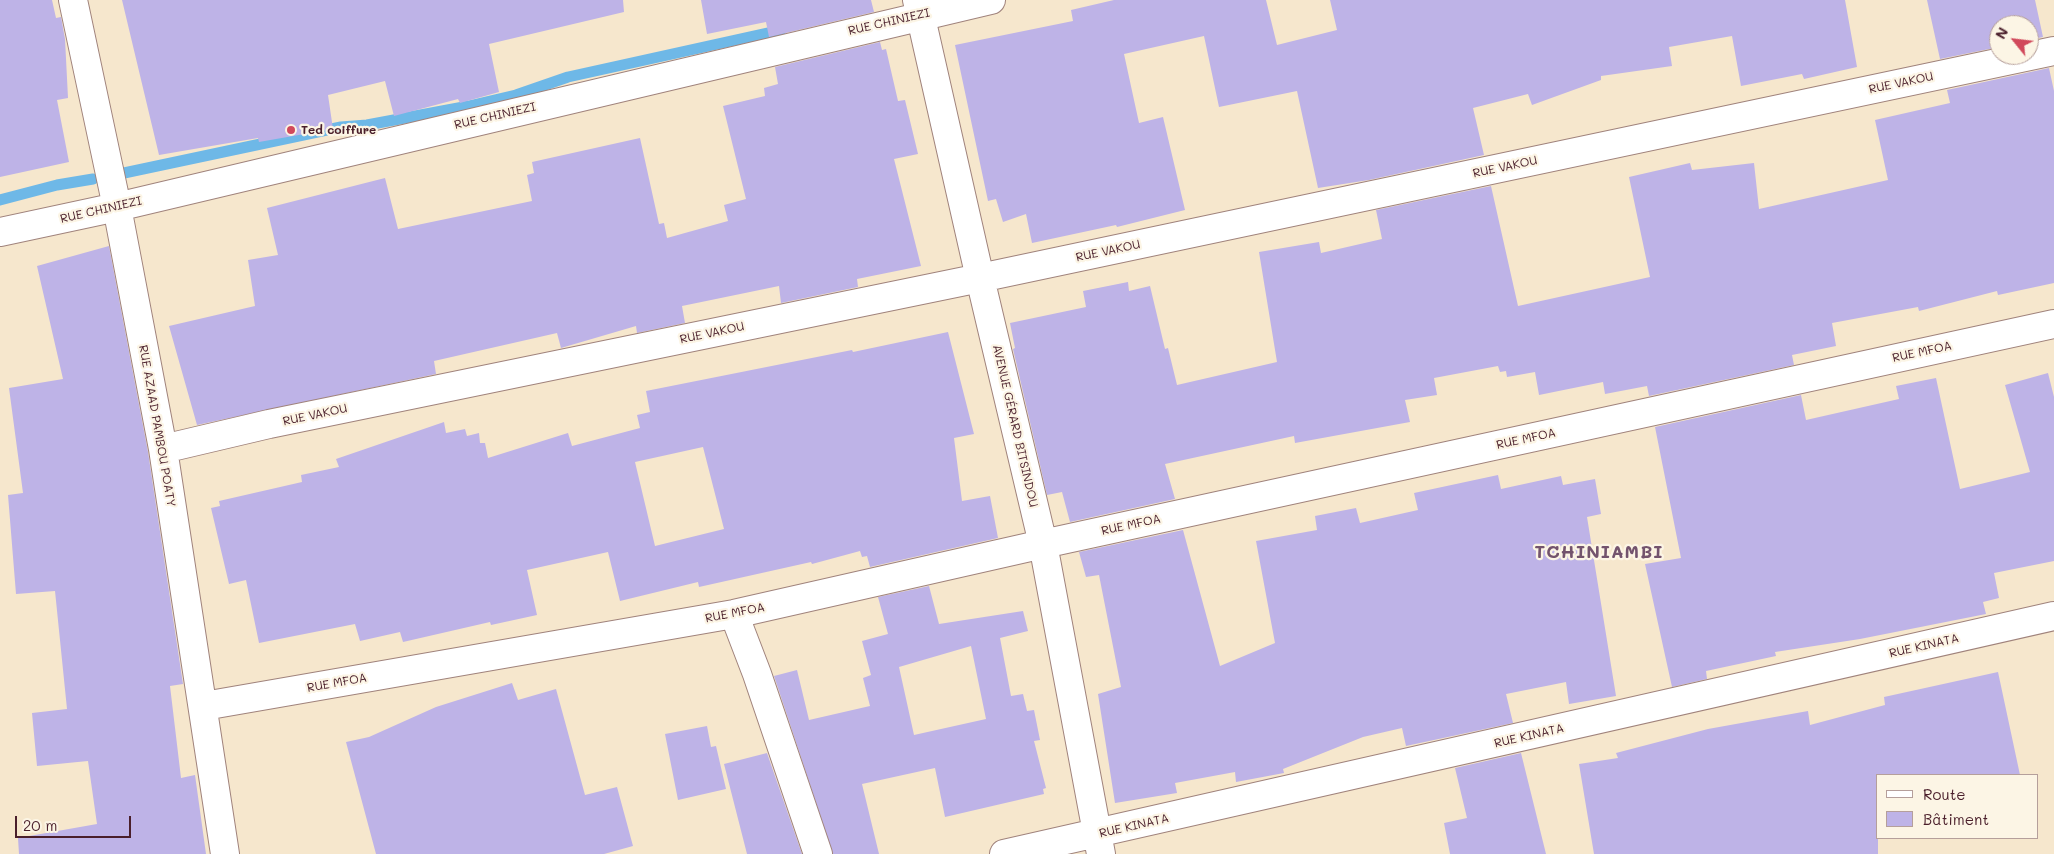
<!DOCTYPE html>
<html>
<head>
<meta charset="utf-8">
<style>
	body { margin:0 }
	#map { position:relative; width:2054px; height:854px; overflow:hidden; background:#f6e7cd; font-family:Mali,sans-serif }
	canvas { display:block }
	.legend { position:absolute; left:1876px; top:774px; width:162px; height:65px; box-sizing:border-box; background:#fcf5e5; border:1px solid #b59f9b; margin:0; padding:6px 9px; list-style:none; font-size:15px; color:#4a1f2b }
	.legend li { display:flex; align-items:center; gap:10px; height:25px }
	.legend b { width:25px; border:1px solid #b59f9b }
	.north { position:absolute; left:1989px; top:15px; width:50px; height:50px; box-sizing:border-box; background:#fcf5e5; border:1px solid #b59f9b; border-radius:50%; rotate:299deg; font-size:14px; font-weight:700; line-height:20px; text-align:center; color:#4a1f2b }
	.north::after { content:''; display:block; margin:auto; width:18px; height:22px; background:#d1495b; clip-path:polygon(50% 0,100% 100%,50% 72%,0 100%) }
	.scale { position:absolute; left:15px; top:816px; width:116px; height:22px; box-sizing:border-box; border:2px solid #4a1f2b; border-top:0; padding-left:6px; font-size:15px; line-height:18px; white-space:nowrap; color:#4a1f2b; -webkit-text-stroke:4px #fcf5e5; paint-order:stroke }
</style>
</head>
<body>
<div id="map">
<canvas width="2054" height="854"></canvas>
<ul class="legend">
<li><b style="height:6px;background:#fff"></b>Route</li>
<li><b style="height:14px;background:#beb3e7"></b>Bâtiment</li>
</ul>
<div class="north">N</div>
<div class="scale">20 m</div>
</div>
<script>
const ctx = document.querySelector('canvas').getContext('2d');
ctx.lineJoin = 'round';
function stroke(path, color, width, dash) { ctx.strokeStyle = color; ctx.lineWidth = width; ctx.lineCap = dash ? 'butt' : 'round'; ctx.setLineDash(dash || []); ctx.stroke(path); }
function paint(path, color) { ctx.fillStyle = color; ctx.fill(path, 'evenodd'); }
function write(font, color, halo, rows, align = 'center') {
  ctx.font = font + ' Mali,sans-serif'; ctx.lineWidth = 4.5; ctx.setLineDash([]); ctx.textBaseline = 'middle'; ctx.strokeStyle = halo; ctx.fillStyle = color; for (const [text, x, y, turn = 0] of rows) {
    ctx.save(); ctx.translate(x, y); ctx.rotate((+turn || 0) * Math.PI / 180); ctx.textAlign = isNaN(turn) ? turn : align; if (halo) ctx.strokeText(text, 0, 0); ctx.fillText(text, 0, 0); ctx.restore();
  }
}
const stream = new Path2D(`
	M 124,173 L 341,127 L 367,125 L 469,106 L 516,95 L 568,77 L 781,30
	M 0,200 L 57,185 L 93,179`);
const building = new Path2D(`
	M 0,0 L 52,0 L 56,18 L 61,17 L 65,39 L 68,98 L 57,100 L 69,162 L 0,177 Z
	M 122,0 L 623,0 L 624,12 L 489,44 L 499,92 L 460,103 L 458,99 L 394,116 L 385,81 L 328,95 L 333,129 L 259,142 L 258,138 L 159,155 Z
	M 701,0 L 871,0 L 874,12 L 769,37 L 766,22 L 707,34 Z
	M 1114,0 L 1266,0 L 1277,45 L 1337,30 L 1330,0 L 1845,0 L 1857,67 L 1804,79 L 1802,74 L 1741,86 L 1732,36 L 1669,47 L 1672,66 L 1601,76 L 1601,80 L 1532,105 L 1528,94 L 1473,108 L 1484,155 L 1369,180 L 1318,188 L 1297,91 L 1219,107 L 1204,36 L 1124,54 L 1139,123 L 1163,117 L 1185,210 L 1117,227 L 1116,225 L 1032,243 L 1026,214 L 1003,222 L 996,199 L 988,201 L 955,45 L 1073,21 L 1071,10 Z
	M 1927,0 L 2035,0 L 2043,37 L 2029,40 L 2029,25 L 1999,25 L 1999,47 L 1940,59 Z
	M 880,42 L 882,50 L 886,49 L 898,101 L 905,100 L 918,154 L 894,159 L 921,266 L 857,279 L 858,287 L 781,303 L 779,286 L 682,306 L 685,323 L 637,333 L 636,326 L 561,348 L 557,333 L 434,361 L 436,374 L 197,425 L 169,326 L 255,306 L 248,260 L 278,255 L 267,208 L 385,178 L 398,229 L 532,201 L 527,175 L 534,173 L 532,162 L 640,138 L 659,224 L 664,223 L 667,238 L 728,221 L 724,205 L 746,199 L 723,106 L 765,96 L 764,88 L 778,84 L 775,67 Z
	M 2049,68 L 2054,91 L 2054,283 L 1998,295 L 1997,291 L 1919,311 L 1918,307 L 1832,323 L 1836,346 L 1792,355 L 1794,365 L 1649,396 L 1647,386 L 1605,394 L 1603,382 L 1539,395 L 1535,372 L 1507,377 L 1506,371 L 1500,372 L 1498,366 L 1434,378 L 1437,395 L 1405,400 L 1410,422 L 1295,443 L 1294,436 L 1165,464 L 1175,499 L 1070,522 L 1062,492 L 1047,495 L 1013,349 L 1015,348 L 1010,323 L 1086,307 L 1083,291 L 1128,282 L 1129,291 L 1150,286 L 1165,349 L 1168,348 L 1177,385 L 1277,362 L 1259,252 L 1319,242 L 1321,253 L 1382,239 L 1376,210 L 1491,186 L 1518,306 L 1650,277 L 1629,177 L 1690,163 L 1692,170 L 1754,163 L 1759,209 L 1888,180 L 1875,120 L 1950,103 L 1947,90 Z
	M 109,246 L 148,452 L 183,684 L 170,686 L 181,778 L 195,775 L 206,854 L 19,854 L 18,838 L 97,824 L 88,761 L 37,766 L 32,713 L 67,709 L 55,591 L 16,594 L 8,495 L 23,493 L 9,388 L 63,379 L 37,266 Z
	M 948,332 L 974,434 L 954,438 L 962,501 L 990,496 L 998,538 L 870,567 L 867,556 L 862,557 L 860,551 L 812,564 L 811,562 L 699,587 L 698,582 L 620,601 L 608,552 L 527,570 L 537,615 L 491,625 L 490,622 L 403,642 L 400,632 L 360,641 L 355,624 L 259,643 L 246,580 L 229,584 L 211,508 L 220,506 L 219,501 L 302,482 L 301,475 L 339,467 L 336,459 L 444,422 L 446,433 L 465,429 L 467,436 L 479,433 L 480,443 L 485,443 L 488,458 L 568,433 L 572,446 L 640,428 L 637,415 L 650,412 L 646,391 L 852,350 L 853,352 ZM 703,447 L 724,529 L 655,546 L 635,462 Z
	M 2048,373 L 2054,397 L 2054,561 L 1994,573 L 1999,598 L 1983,602 L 1986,614 L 1860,639 L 1775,652 L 1776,656 L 1706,671 L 1707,679 L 1672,687 L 1645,564 L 1681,558 L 1655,427 L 1801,395 L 1806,420 L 1899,399 L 1896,386 L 1936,378 L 1960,489 L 2030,472 L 2005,385 Z
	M 1498,475 L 1501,489 L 1561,476 L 1563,485 L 1595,479 L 1601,514 L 1587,517 L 1616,696 L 1569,704 L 1566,682 L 1506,694 L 1513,723 L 1406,746 L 1402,728 L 1363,737 L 1283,769 L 1284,773 L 1236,782 L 1235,772 L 1175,783 L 1177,793 L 1115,803 L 1098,694 L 1121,687 L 1099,575 L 1086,577 L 1079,552 L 1183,530 L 1220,666 L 1275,643 L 1256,541 L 1317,530 L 1315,516 L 1356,508 L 1360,523 L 1418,510 L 1414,493 Z
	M 929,586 L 939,624 L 1023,611 L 1028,631 L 1000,638 L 1011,696 L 1023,694 L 1027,711 L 1034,710 L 1040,740 L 1034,741 L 1046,788 L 1043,789 L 1044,794 L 945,817 L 935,768 L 862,784 L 879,854 L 833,854 L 774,676 L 797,670 L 809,720 L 870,706 L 863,678 L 871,675 L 862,641 L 888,634 L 878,597 ZM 971,646 L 986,719 L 914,735 L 899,667 Z
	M 1998,672 L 2020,775 L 1878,775 L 1878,854 L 1594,854 L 1579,764 L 1618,758 L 1616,753 L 1708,729 L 1808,711 L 1810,725 L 1885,705 L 1884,697 Z
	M 512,683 L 518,700 L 556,689 L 585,795 L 617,787 L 633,846 L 604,854 L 376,854 L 346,742 L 369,737 L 436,707 Z
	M 707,726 L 711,747 L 716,746 L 726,789 L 678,800 L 665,734 Z
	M 767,753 L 802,854 L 747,854 L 724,764 Z
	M 1521,753 L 1546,854 L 1450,854 L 1444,823 L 1467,818 L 1455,768 Z`);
const minor = new Path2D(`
	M 73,0 L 117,207 L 163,449 L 225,854
	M 917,0 L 980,278 L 1043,544 L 1101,854
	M 0,232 L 117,207 L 991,0
	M 163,449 L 269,424 L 980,278 L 2054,51
	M 734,614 L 757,674 L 818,854
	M 204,706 L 734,614 L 1043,544 L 2054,324
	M 1004,854 L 2054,616`);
const markers = [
	[291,130,5,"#d1495b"]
];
const streetNames = [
	["RUE CHINIEZI",889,22,-13],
	["RUE VAKOU",1901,83,-12],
	["RUE CHINIEZI",495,116,-13],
	["RUE VAKOU",1505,167,-12],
	["RUE CHINIEZI",101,210,-13],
	["RUE VAKOU",1108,251,-12],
	["RUE VAKOU",712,333,-12],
	["RUE MFOA",1922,352,-12],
	["RUE VAKOU",315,415,-12],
	["RUE AZAAD PAMBOU POATY",157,426,80],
	["AVENUE GÉRARD BITSINDOU",1015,426,77],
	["RUE MFOA",1526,439,-12],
	["RUE MFOA",1131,525,-12],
	["RUE MFOA",735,613,-11],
	["RUE KINATA",1924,646,-13],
	["RUE MFOA",337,683,-10],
	["RUE KINATA",1529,736,-13],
	["RUE KINATA",1134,826,-13]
];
const poiNames = [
	["Ted coiffure",301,130]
];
const districtNames = [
	["TCHINIAMBI",1599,552]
];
stroke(stream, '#6eb8e7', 11);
paint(building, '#beb3e7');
stroke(minor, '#a0837c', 30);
stroke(minor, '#fff', 28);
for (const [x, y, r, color] of markers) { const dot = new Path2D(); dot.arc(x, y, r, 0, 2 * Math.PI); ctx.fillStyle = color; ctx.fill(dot); stroke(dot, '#fcf5e5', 2); }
write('12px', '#4a1f2b', '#fcf5e5', streetNames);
write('bold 12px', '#4a1f2b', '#fcf5e5', poiNames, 'left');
ctx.letterSpacing = '1px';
write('bold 18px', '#73536d', '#fcf5e5', districtNames);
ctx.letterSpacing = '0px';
</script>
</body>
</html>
